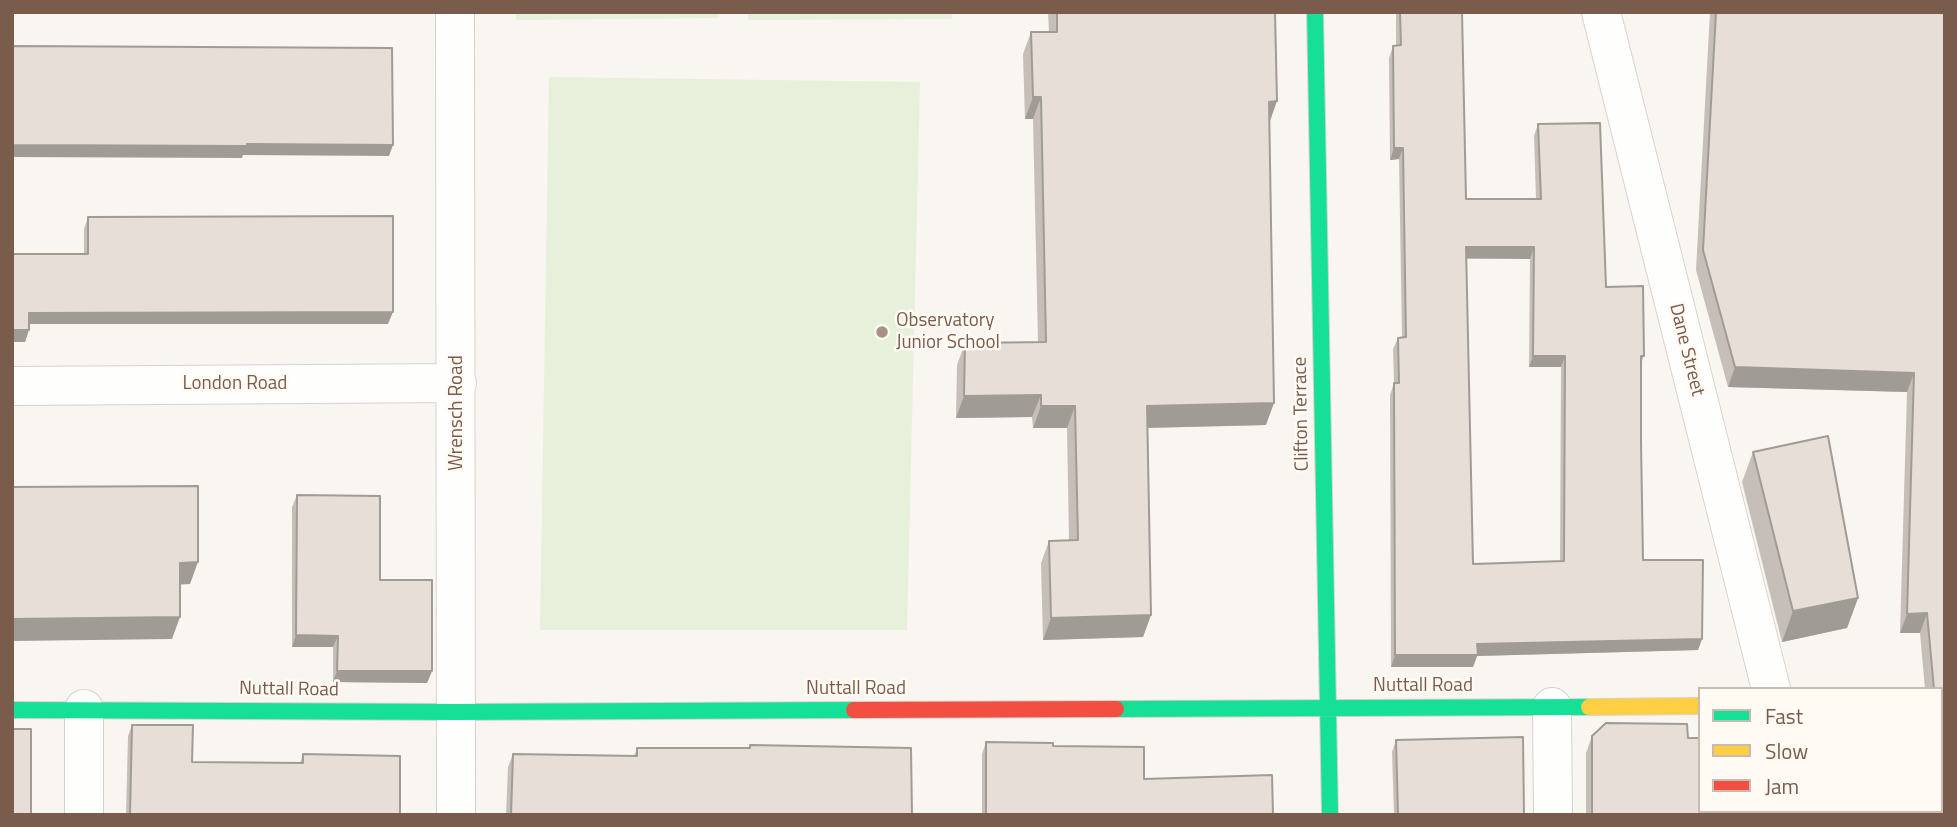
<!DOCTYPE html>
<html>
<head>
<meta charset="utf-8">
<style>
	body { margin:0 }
	#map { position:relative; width:1957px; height:827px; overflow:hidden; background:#f9f5f0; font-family:"Titillium Web",sans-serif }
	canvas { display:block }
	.frame { position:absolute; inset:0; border:14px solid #7a5c4d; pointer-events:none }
	.legend { position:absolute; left:1698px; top:687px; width:245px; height:126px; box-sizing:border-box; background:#fffaf3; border:2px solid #cabbb1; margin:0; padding:9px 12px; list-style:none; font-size:21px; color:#7a5c4d }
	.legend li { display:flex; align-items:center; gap:14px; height:35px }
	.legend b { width:35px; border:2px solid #cabbb1 }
</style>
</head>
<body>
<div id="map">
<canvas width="1957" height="827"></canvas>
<div class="frame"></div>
<ul class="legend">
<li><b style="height:9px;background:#16e098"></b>Fast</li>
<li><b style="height:9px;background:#ffcf43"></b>Slow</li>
<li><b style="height:9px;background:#f24e42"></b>Jam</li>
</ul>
</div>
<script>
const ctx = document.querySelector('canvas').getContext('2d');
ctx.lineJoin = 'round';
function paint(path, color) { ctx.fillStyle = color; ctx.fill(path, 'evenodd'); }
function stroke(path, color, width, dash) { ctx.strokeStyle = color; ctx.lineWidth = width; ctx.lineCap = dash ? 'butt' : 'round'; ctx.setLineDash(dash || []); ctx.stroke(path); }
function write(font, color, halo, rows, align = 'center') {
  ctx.font = font + ' "Titillium Web",sans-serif'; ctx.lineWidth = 5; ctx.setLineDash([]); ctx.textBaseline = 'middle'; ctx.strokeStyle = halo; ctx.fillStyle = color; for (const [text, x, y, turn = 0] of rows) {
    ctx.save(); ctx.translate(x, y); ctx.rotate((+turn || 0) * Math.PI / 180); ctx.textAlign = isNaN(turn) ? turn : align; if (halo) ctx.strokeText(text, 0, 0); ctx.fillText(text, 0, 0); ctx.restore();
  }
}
const green = new Path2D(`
	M 516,12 L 719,12 L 719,18 L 516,20 Z
	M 748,12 L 952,12 L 952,19 L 748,20 Z
	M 549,77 L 920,82 L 907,630 L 540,630 Z`);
const street = new Path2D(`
	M 455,12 L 456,815
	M 1601,12 L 1771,689
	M 12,386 L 457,383
	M 1552,707 L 1553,815
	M 1802,811 L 1803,815
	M 84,815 L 84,709`);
const fast = new Path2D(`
	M 1315,12 L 1330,815
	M 1116,709 L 1589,707
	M 12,710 L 456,712 L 854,710`);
const slow = new Path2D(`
	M 1589,707 L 1700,706`);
const jam = new Path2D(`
	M 854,710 L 1116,709`);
const wall = new Path2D(`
	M 1048,12 L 1275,12 L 1269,124 L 1266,425 L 1148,428 L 1151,615 L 1143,637 L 1043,640 L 1041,563 L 1049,541 L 1069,540 L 1067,428 L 1033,428 L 1032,417 L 956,418 L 957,365 L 965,343 L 1038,342 L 1033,119 L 1025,119 L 1023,54 L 1031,32 L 1049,32 Z
	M 1396,12 L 1462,12 L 1466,199 L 1536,199 L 1534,136 L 1538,124 L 1606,287 L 1644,356 L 1641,364 L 1641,442 L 1643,560 L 1702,639 L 1698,650 L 1477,656 L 1473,667 L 1391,667 L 1390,395 L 1394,383 L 1393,349 L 1398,338 L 1402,337 L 1399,159 L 1390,160 L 1389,58 L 1393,46 L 1396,46 ZM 1466,259 L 1530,259 L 1529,367 L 1561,367 L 1560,561 L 1473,564 Z
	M 1710,12 L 1945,12 L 1945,815 L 1938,815 L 1938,811 L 1941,811 L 1941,689 L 1925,689 L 1920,633 L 1900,633 L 1907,392 L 1728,387 L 1696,270 Z
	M 88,217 L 388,324 L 29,324 L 25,342 L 12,342 L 84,254 L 84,229 Z
	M 1753,452 L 1858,598 L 1847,628 L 1782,642 L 1742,482 Z
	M 297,495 L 380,580 L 432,671 L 427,683 L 333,682 L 333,647 L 292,647 L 292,507 Z
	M 132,725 L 192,762 L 300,763 L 303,754 L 400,815 L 126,815 L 128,736 Z
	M 1592,736 L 1688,738 L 1787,815 L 1586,815 L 1586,753 Z
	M 1396,740 L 1524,815 L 1394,815 L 1392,752 Z
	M 986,742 L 1053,746 L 1144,779 L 1273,815 L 982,815 L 982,754 Z
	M 750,745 L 912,815 L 506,815 L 508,767 L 513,754 L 634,756 L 637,748 L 749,748 Z`);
const shadedWall = new Path2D(`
	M 1033,97 L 1041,97 L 1033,119 L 1025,119 Z
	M 1277,101 L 1269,124 L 1269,102 Z
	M 247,144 L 393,145 L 389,156 L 243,155 L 242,158 L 12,157 L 12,145 Z
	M 1394,148 L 1403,148 L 1399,159 L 1390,160 Z
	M 1466,247 L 1534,247 L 1530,259 L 1462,258 Z
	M 393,312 L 388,324 L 25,324 L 29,313 Z
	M 12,330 L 29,330 L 25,342 L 12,342 Z
	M 1533,356 L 1565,356 L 1561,367 L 1529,367 Z
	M 1735,367 L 1914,373 L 1907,392 L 1728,387 Z
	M 1041,395 L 1032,417 L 956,418 L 964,396 Z
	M 1274,403 L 1266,425 L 1139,428 L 1147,406 Z
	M 1041,406 L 1075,406 L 1067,428 L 1033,428 Z
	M 198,562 L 190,584 L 172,585 L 180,563 Z
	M 1858,598 L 1847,628 L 1782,642 L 1793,611 Z
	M 1927,613 L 1920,633 L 1900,633 L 1907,614 Z
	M 1151,615 L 1143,637 L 1043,640 L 1051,618 Z
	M 180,617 L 172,639 L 12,641 L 12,619 Z
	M 296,635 L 338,636 L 333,647 L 292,647 Z
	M 1702,639 L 1698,650 L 1477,656 L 1473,667 L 1391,667 L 1395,655 L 1477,644 Z
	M 337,671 L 432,671 L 427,683 L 333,682 Z`);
const building = new Path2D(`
	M 1057,12 L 1275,12 L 1277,101 L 1269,102 L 1274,403 L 1147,406 L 1151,615 L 1051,618 L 1049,541 L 1078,540 L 1075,406 L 1041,406 L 1041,395 L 964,396 L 965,343 L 1046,342 L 1041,97 L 1033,97 L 1031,32 L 1057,32 Z
	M 1400,12 L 1462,12 L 1466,199 L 1541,199 L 1538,124 L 1600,123 L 1606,287 L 1643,286 L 1644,356 L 1641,356 L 1641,442 L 1643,560 L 1703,560 L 1702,639 L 1477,644 L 1478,655 L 1395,655 L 1394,383 L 1399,383 L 1398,338 L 1406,337 L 1403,148 L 1394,148 L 1393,46 L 1401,45 ZM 1466,247 L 1534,247 L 1533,356 L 1565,356 L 1564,561 L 1473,564 Z
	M 1716,12 L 1945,12 L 1945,793 L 1941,758 L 1941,689 L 1934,689 L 1927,613 L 1907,614 L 1914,373 L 1735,367 L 1703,250 Z
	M 12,46 L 392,48 L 393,145 L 247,144 L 247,146 L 12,145 Z
	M 393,216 L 393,312 L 29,313 L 29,330 L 12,330 L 12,254 L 88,254 L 88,217 Z
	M 1828,436 L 1858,598 L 1793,611 L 1753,452 Z
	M 198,486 L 198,562 L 180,563 L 180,617 L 12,619 L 12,487 Z
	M 297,495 L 380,496 L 380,580 L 432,580 L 432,671 L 337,671 L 338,636 L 296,635 Z
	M 1606,723 L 1687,724 L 1688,738 L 1700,738 L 1700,811 L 1786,811 L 1787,815 L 1592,815 L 1592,736 Z
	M 132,725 L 193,725 L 192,762 L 303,763 L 303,754 L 400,756 L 400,815 L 130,815 Z
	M 12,729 L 31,729 L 31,815 L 12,815 Z
	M 1523,737 L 1524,815 L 1398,815 L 1396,740 Z
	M 986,742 L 1053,743 L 1053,746 L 1144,747 L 1144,779 L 1272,775 L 1273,815 L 986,815 Z
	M 750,745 L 911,748 L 912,815 L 511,815 L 513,754 L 637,756 L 637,748 L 750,748 Z`);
const markers = [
	[882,332,7,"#a69286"]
];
const poiNames = [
	["Observatory",896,321],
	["Junior School",896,343]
];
const streetNames = [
	["Dane Street",1686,350,76],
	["London Road",235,384],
	["Wrensch Road",457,413,-90],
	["Clifton Terrace",1302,414,-91],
	["Nuttall Road",1423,686],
	["Nuttall Road",856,689],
	["Nuttall Road",289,690,1]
];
paint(green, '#e7f0db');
stroke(street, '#d7d1cb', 40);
stroke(fast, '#d9d2cb', 18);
stroke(slow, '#d9d2cb', 18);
stroke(jam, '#d9d2cb', 18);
stroke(street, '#fefefd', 38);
stroke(fast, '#16e098', 16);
stroke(slow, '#ffcf43', 16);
stroke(jam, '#f24e42', 16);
paint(wall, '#c6bfb9');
paint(shadedWall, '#a19b96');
paint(building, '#e6ded7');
stroke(building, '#a19b96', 2);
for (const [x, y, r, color] of markers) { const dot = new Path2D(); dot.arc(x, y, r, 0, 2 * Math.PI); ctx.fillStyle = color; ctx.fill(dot); stroke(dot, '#fffaf3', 2.5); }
write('19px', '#7a5c4d', '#fffaf3', poiNames, 'left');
write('19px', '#7a5c4d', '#fffaf3', streetNames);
</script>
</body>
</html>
